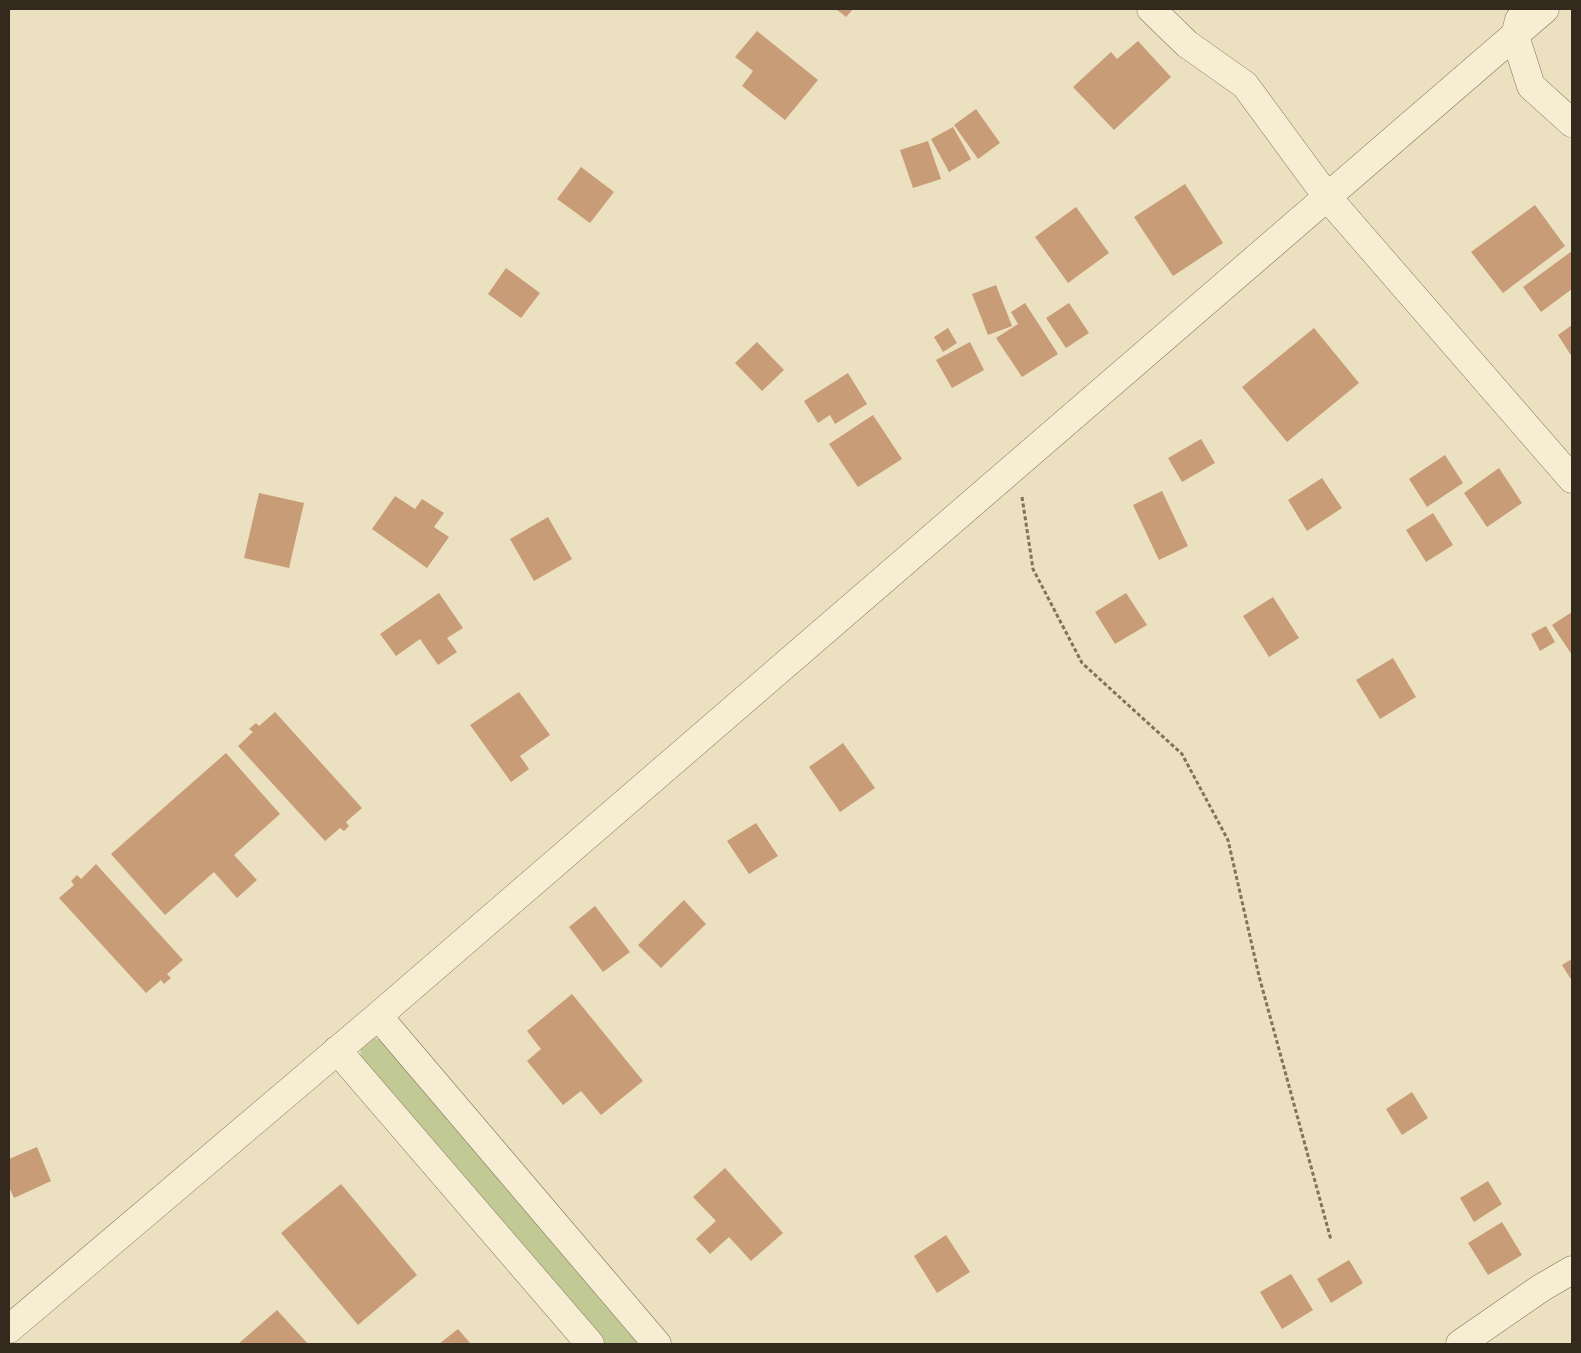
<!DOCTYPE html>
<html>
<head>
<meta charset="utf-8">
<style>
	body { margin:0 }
	#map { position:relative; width:1581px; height:1353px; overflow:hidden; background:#ebe0c0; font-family:Literata,serif }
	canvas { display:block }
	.frame { position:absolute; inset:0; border:10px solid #34291d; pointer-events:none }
</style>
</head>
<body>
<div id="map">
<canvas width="1581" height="1353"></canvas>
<div class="frame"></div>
</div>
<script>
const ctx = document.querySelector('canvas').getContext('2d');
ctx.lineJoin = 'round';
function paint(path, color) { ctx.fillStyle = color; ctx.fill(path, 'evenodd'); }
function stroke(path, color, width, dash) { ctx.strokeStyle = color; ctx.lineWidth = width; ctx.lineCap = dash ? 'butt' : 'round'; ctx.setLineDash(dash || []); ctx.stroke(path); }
const green = new Path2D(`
	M 371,1038 L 375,1038 L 383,1042 L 640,1344 L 600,1344 L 362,1059 C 358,1048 363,1045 371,1038 Z`);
const building = new Path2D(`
	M 836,9 L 853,9 L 846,17 Z
	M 757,31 L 818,80 L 785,120 L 742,86 L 753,71 L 735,57 Z
	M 1138,41 L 1171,77 L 1114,130 L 1073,87 L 1111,52 L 1117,59 Z
	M 976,109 L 1000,143 L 978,159 L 954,125 Z
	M 953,127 L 971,159 L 949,172 L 931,139 Z
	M 928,141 L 941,179 L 913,188 L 900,150 Z
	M 581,167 L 614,192 L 590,223 L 557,199 Z
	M 1185,184 L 1223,243 L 1173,276 L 1134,217 Z
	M 1535,205 L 1565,246 L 1503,293 L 1471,252 Z
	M 1076,207 L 1109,253 L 1068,283 L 1035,237 Z
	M 1572,251 L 1572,289 L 1541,312 L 1523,287 Z
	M 506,268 L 540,293 L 521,318 L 488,294 Z
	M 996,285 L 1012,326 L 988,335 L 972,294 Z
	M 1025,303 L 1058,354 L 1022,377 L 996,338 L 1018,324 L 1011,312 Z
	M 1069,303 L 1089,333 L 1066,348 L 1046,318 Z
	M 1572,325 L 1572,357 L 1558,335 Z
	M 948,328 L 957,343 L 943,352 L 934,337 Z
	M 1314,328 L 1359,383 L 1287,442 L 1242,387 Z
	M 757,342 L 784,370 L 762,391 L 735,363 Z
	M 970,342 L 984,370 L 952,388 L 936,360 Z
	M 848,373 L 867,404 L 835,424 L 830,415 L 818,423 L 804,401 Z
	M 873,415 L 902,459 L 858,487 L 829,444 Z
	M 1201,439 L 1215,463 L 1182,482 L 1168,458 Z
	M 1445,455 L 1463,483 L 1427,507 L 1409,479 Z
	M 1499,468 L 1522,503 L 1487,527 L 1464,493 Z
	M 1322,478 L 1342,508 L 1307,531 L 1288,500 Z
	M 1162,491 L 1188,546 L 1159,560 L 1133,505 Z
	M 259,493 L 304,503 L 289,568 L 244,558 Z
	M 395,496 L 415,509 L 422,499 L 444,513 L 434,527 L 449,537 L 427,568 L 372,529 Z
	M 1433,513 L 1453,545 L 1426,562 L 1406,530 Z
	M 548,517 L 572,559 L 534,581 L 510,539 Z
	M 439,593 L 463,628 L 447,638 L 457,652 L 438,665 L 420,639 L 396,656 L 380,634 Z
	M 1126,593 L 1147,625 L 1115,644 L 1095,612 Z
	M 1273,597 L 1299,638 L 1269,657 L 1243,616 Z
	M 1572,612 L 1572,655 L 1552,625 Z
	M 1546,626 L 1555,642 L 1540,651 L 1531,634 Z
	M 1393,658 L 1416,697 L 1380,719 L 1356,680 Z
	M 519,692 L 550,735 L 520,756 L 529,769 L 511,782 L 470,725 Z
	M 275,712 L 362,808 L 346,822 L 349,826 L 344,831 L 340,828 L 325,841 L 238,746 L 253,732 L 249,729 L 256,723 L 259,726 Z
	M 843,743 L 875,788 L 840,812 L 809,767 Z
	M 226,753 L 280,814 L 234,855 L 257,880 L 237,898 L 214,872 L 165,915 L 111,854 Z
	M 756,823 L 778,856 L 749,874 L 727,841 Z
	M 96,864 L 183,960 L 167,974 L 171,978 L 164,984 L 161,980 L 146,993 L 59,898 L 74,885 L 71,881 L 77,875 L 81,879 Z
	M 684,900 L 706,924 L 661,968 L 638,945 Z
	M 595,906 L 630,952 L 603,972 L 569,927 Z
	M 1572,959 L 1572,981 L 1562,965 Z
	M 572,994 L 643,1081 L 601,1115 L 581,1091 L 563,1105 L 527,1061 L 541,1049 L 527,1031 Z
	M 1412,1092 L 1428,1118 L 1402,1135 L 1386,1109 Z
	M 37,1147 L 51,1181 L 14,1198 L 9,1187 L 9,1159 Z
	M 725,1168 L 783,1233 L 751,1261 L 729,1237 L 710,1254 L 696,1239 L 716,1221 L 693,1197 Z
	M 1488,1181 L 1502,1204 L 1474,1222 L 1460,1198 Z
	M 341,1184 L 417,1275 L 358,1325 L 281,1233 Z
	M 1502,1222 L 1522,1255 L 1488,1275 L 1468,1243 Z
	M 946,1235 L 970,1272 L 937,1293 L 914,1256 Z
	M 1349,1260 L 1363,1283 L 1331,1303 L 1317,1279 Z
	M 1291,1274 L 1313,1310 L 1282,1329 L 1260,1292 Z
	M 277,1310 L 308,1344 L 238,1344 Z
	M 458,1329 L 471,1344 L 439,1344 Z`);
const path = new Path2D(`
	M 1022,497 L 1033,569 L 1082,663 L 1182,754 L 1228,840 L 1259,976 L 1331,1240`);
const street = new Path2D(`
	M 1151,9 L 1187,44 L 1245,85 L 1328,198 L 1572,479
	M 1519,20 L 1515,36 L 1531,86 L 1572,123
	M 378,1016 L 657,1344
	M 337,1050 L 590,1344
	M 9,1329 L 378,1016 L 1545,9
	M 1460,1344 L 1541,1288 L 1572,1270`);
paint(green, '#c1c994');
paint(building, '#c89c77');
stroke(street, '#847159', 29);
stroke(path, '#847159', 3, [4, 2.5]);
stroke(street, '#f7edd2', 28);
</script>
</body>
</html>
